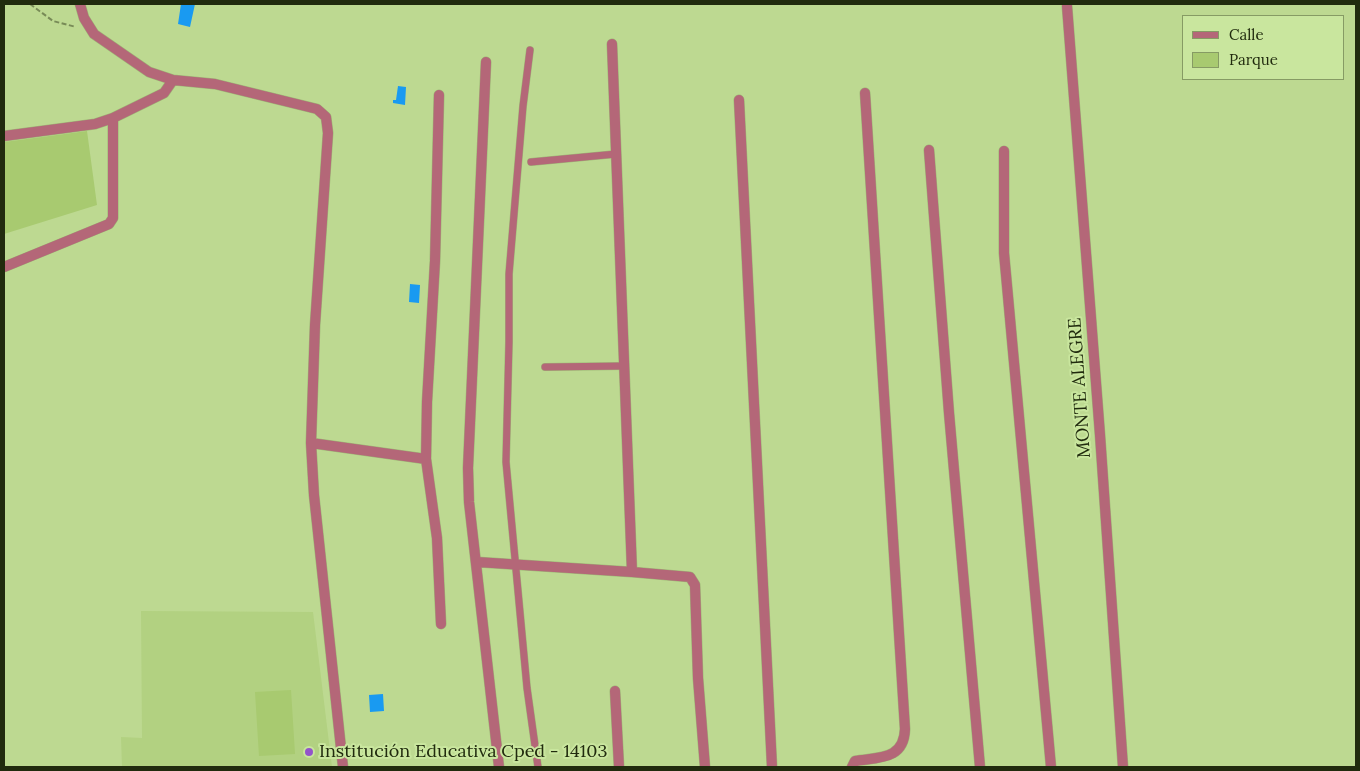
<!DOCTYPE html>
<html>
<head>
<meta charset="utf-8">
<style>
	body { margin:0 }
	#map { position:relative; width:1360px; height:771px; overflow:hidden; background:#bdd991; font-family:Lora,serif }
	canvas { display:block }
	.frame { position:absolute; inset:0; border:5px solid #212b0e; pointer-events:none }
	.legend { position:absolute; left:1182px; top:15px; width:162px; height:65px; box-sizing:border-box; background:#c9e69e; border:1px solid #869b64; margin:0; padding:6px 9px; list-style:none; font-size:15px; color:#212b0e }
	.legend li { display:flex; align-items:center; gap:10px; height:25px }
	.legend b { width:25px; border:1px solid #869b64 }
</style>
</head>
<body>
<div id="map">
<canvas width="1360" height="771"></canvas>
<div class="frame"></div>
<ul class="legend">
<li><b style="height:6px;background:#b46778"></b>Calle</li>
<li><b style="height:14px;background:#a8ca70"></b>Parque</li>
</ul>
</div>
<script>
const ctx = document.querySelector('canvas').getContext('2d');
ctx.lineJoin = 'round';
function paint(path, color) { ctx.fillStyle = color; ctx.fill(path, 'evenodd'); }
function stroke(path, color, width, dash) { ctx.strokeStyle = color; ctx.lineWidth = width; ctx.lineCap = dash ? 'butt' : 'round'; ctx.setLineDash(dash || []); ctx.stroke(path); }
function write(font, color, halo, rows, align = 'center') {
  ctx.font = font + ' Lora,serif'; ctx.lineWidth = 4; ctx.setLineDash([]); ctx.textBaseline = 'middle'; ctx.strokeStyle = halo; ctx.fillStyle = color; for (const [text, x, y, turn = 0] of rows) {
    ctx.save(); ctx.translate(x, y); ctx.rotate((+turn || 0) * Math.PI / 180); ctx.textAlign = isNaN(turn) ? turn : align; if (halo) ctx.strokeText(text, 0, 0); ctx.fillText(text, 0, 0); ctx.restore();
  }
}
const built = new Path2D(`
	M 141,611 L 313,612 L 332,767 L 122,767 L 121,737 L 142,738 Z`);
const green = new Path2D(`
	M 87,131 L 97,205 L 4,234 L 4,142 Z
	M 291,690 L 295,754 L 259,756 L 255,692 Z`);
const water = new Path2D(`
	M 181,4 L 195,4 L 190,27 L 178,24 Z
	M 398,86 L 406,87 L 405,105 L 393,103 L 393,100 L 396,100 Z
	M 410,284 L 420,285 L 419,303 L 409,302 Z
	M 383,694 L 384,711 L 370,712 L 369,695 Z`);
const path = new Path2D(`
	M 30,4 L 53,21 L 76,27`);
const lane = new Path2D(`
	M 530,50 L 523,106 L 509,274 L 509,342 L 506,462 L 527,688 L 538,767
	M 531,162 L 616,154
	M 545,367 L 624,366`);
const street = new Path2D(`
	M 80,4 L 84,18 L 94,34 L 149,72 L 173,80 L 215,84 L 317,109 L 326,117 L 328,133 L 315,325 L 311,443 L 314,495 L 343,767
	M 1067,6 L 1100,435 L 1123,767
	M 612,44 L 632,572
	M 486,62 L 468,468 L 469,502 L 499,767
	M 439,95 L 435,261 L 427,402 L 426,459 L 437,538 L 441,624
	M 739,100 L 772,767
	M 4,136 L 95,124 L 113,118 L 164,93 L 173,80
	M 929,150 L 949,413 L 980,767
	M 1004,151 L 1004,253 L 1051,767
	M 4,267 L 109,224 L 113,218 L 113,118
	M 311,443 L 426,459
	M 477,562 L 632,572 L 690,577 L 695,585 L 698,678 L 705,767
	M 615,691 L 619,767
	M 852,767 L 855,761 C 879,757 904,760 905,729 L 865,93`);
const markers = [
	[309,752,5,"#9354ca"]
];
const streetNames = [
	["MONTE ALEGRE",1080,388,-94]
];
const poiNames = [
	["Institución Educativa Cped - 14103",319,752]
];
paint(built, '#b2d181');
paint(green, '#a8ca70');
paint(water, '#199af1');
stroke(lane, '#9eb677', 8);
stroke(street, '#9eb677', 11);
stroke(path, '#788b57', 2, [5, 2.5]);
stroke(lane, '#b46778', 7);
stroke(street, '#b46778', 10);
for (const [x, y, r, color] of markers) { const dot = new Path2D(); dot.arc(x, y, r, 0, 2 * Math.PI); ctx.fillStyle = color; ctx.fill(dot); stroke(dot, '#c9e69e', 2); }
write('18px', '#212b0e', '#c9e69e', streetNames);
write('18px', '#212b0e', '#c9e69e', poiNames, 'left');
</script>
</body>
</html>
